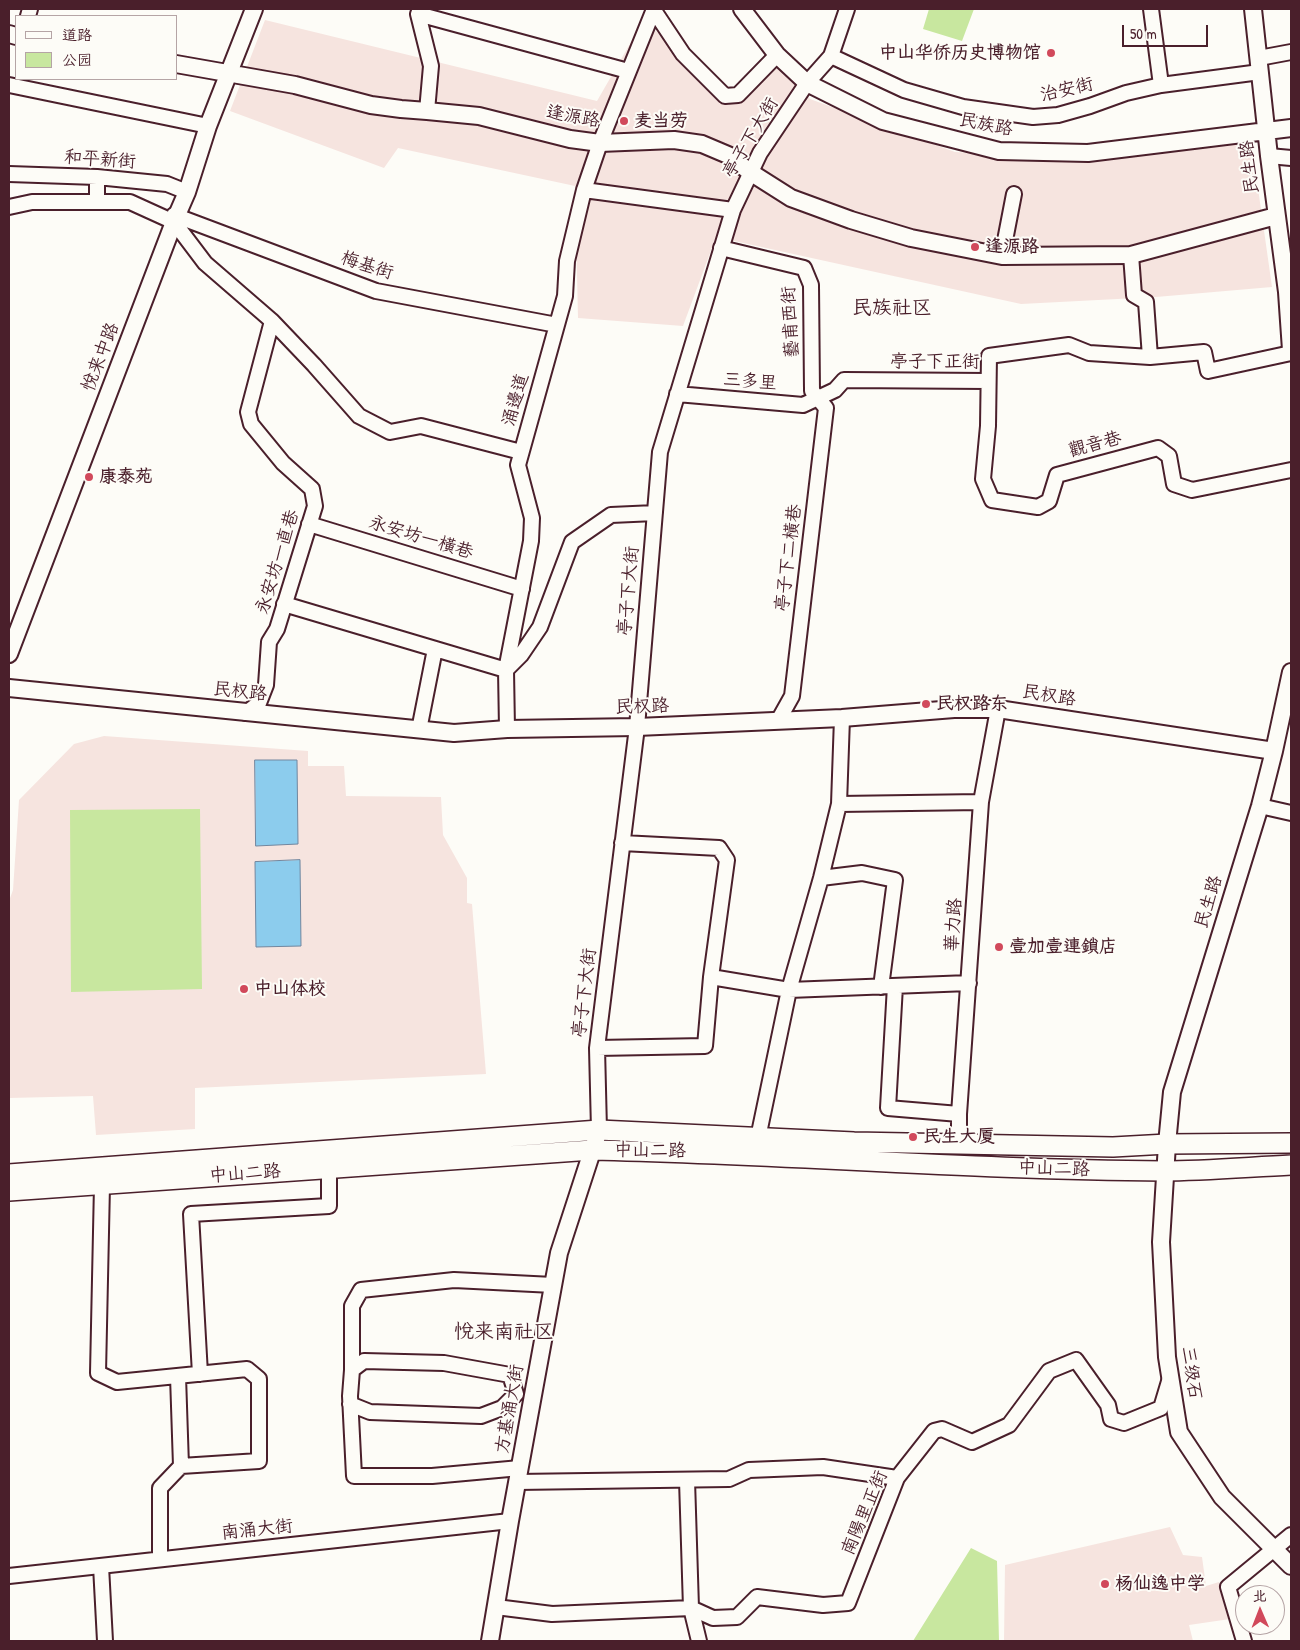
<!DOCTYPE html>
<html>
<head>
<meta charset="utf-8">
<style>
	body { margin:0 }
	#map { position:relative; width:1300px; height:1650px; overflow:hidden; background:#fdfcf7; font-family:"Patrick Hand","LXGW WenKai TC",sans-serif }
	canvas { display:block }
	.frame { position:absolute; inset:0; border:10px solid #4a1f2b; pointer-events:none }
	.legend { position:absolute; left:15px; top:15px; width:162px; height:65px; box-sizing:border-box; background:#fdfcf7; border:1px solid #b5a4a5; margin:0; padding:6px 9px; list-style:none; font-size:15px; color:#4a1f2b }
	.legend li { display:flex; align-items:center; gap:10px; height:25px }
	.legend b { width:25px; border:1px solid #b5a4a5 }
	.north { position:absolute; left:1235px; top:1585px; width:50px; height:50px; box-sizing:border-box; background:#fdfcf7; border:1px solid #b5a4a5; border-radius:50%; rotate:359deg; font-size:14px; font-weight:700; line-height:20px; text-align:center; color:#4a1f2b }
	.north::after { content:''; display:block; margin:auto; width:18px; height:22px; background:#d1495b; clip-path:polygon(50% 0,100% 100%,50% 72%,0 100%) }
	.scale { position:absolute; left:1122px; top:25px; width:86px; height:22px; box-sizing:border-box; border:2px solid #4a1f2b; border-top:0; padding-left:6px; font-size:15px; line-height:18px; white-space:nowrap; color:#4a1f2b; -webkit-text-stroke:4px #fdfcf7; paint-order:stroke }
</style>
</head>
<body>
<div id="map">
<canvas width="1300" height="1650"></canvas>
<div class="frame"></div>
<ul class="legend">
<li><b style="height:6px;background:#fdfcf7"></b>道路</li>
<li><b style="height:14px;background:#c8e79f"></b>公园</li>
</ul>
<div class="north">北</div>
<div class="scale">50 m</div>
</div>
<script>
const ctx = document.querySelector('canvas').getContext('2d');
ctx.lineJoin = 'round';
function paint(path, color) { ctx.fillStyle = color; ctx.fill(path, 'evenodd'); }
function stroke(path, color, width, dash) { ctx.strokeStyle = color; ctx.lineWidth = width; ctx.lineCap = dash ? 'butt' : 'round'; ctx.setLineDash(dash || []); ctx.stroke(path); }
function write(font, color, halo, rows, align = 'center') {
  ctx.font = font + ' "Patrick Hand","LXGW WenKai TC",sans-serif'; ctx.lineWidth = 4; ctx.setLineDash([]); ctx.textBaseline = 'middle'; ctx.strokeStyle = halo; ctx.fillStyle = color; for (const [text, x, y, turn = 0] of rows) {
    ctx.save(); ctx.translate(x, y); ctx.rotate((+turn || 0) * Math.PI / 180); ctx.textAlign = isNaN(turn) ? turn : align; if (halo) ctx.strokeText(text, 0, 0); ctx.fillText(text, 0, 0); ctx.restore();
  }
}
const built = new Path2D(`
	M 265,20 L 597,101 L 635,35 L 655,30 L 728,105 L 780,65 L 810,99 L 955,152 L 1084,158 L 1251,139 L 1272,287 L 1156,297 L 1021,304 L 716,237 L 683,326 L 578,318 L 575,186 L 398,148 L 384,168 L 230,111 Z
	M 104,736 L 308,751 L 308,766 L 344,766 L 346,796 L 441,797 L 443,835 L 467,878 L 467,903 L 472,904 L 486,1074 L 195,1088 L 195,1129 L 96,1135 L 93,1096 L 9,1098 L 9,901 L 13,890 L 19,800 L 74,744 Z
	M 1170,1527 L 1183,1555 L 1202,1557 L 1206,1586 L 1219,1582 L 1230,1619 L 1189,1625 L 1193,1641 L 1004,1641 L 1005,1565 Z`);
const green = new Path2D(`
	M 929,9 L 974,9 L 962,41 L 923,29 Z
	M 200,809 L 202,989 L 71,992 L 70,810 Z
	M 971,1548 L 997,1561 L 999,1641 L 913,1641 Z`);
const water = new Path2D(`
	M 255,760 L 297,760 L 298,844 L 256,846 Z
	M 300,860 L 301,946 L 256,947 L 255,862 Z`);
const minor = new Path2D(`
	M 420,9 L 418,14 L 431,66 L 427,111
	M 653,9 L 683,54 L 725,96 L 738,95 L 777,55
	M 1151,9 L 1161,85
	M 418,14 L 628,71
	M 28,16 L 30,9
	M 831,56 L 904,90 L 963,107 L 1033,117 L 1058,115 L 1090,106 L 1126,93 L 1161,85 L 1260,72
	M 1259,58 L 1291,52
	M 9,85 L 208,126
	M 1269,156 L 1291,158
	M 9,174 L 97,177 L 167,184 L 187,192
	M 97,177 L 97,202
	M 584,190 L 733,210
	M 9,207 L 32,202 L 130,202 L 174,222 L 205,263 L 272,321 L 314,365 L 359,416 L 390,432 L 421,426 L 521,452
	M 174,215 L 376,291 L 557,325
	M 721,248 L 804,268 L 811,285 L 812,391 L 826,408 L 792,696 L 778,721
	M 1131,255 L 1134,295 L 1146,302 L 1150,357
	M 1002,256 L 1014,194
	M 1291,353 L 1208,371 L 1204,352 L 1150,357 L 1089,353 L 1069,345 L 989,356 L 988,426 L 983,479 L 992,500 L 1038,507 L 1049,501 L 1057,475 L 1158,448 L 1169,456 L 1174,484 L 1192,490 L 1291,470
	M 677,394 L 803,405 L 835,390 L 844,380 L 988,381
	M 309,524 L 522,589
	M 284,604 L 506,670 L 521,655 L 540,627 L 572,542 L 611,515 L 655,513
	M 246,713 L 259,703 L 266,685 L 269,642 L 277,629 L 315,506 L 312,489 L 283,463 L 251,424 L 248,412 L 272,321
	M 507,729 L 506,670 L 531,541 L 532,518 L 518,465 L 565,296 L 567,261 L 584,190 L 600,143 L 654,9
	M 419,730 L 435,649
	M 839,804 L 981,802
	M 1260,806 L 1291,813
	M 821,878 L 862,873 L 895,880 L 881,987
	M 711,977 L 789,990 L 969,983
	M 895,986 L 888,1108 L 959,1114
	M 597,1048 L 705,1046 L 711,977 L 727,860 L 719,848 L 622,843
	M 599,1130 L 597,1048 L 637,727 L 660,452 L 733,210 L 760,153 L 807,83 L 831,56 L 847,9
	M 758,1138 L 789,990 L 821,878 L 839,804 L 842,718
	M 959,1144 L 959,1114 L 981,802 L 998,709
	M 102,1185 L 98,1373 L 117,1382 L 247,1369 L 259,1379 L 259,1461 L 181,1466
	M 200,1374 L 191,1214 L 329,1206 L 329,1169
	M 350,1404 L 370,1412 L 481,1416 L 502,1408 L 516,1394 L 510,1375 L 444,1363 L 364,1361 L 352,1370
	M 520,1468 L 432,1476 L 354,1476 L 350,1396 L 352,1370 L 352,1306 L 361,1290 L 454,1280 L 553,1285
	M 687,1480 L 691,1608 L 699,1641
	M 517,1482 L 729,1479 L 749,1470 L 823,1467 L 897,1478
	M 160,1559 L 160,1488 L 181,1466 L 178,1376
	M 101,1566 L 105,1641
	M 9,1576 L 510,1521
	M 496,1607 L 552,1614 L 691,1608 L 713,1618 L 737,1617 L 757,1597 L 823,1605 L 848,1603 L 897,1478 L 934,1431 L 942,1429 L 972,1442 L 1009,1425 L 1049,1371 L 1076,1360 L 1108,1405 L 1111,1419 L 1124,1423 L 1161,1408 L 1170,1378
	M 1244,1641 L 1228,1587 L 1291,1535`);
const tertiary = new Path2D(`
	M 742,9 L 777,55 L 807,83 L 883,121 L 999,151 L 1088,153 L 1291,128
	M 1253,9 L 1269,156 L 1287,292 L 1291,350
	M 9,34 L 16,36
	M 176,64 L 295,85 L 371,105 L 401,109 L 427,111 L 479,116 L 570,139 L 600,143 L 674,140 L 702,144 L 728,155 L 750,172 L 791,198 L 851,220 L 911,238 L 1002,256 L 1131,255 L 1276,216
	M 9,654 L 174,222 L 187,192 L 208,126 L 254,9
	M 1291,672 L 1274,751 L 1260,806 L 1172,1092 L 1167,1144 L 1161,1242 L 1167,1357 L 1179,1432 L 1222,1497 L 1291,1566
	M 9,688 L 454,733 L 507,729 L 637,727 L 842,718 L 954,709 L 998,709 L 1274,751
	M 490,1641 L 510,1521 L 559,1253 L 599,1130`);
const secondary = new Path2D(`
	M 9,1174 L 599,1130 L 854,1142 L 959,1144 L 1113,1147 L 1167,1144 L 1291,1143
	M 9,1191 L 592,1150 C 783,1154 973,1170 1163,1171 C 1205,1171 1249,1167 1291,1165`);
const markers = [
	[1051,53,5,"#d1495b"],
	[624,121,5,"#d1495b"],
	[975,247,5,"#d1495b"],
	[89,477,5,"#d1495b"],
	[926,704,5,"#d1495b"],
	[999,947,5,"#d1495b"],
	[244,989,5,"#d1495b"],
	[913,1137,5,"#d1495b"],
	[1105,1584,5,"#d1495b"]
];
const poiNames = [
	["中山华侨历史博物馆",1041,53,"right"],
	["麦当劳",634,121],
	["逢源路",985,247],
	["康泰苑",99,477],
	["民权路东",936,704],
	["壹加壹連鎖店",1009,947],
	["中山体校",254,989],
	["民生大厦",923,1137],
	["杨仙逸中学",1115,1584]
];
const streetNames = [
	["治安街",1067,90,-13],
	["逢源路",573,117,10],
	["民族路",986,125,11],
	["亭子下大街",751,138,-59],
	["和平新街",100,160,4],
	["民生路",1250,167,-97],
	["梅基街",367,266,18],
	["藝甫西街",791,322,-93],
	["悦来中路",101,357,-69],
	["亭子下正街",935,362],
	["三多里",750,382,5],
	["涌邊道",516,400,-74],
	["觀音巷",1095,445,-15],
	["永安坊一橫巷",421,538,17],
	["亭子下二橫巷",789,558,-83],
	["永安坊一直巷",278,562,-73],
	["亭子下大街",629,591,-85],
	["民权路",240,692,6],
	["民权路",1049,696,9],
	["民权路",642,707,-2],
	["民生路",1209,902,-73],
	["華力路",954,925,-86],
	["亭子下大街",585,993,-83],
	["中山二路",650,1151,1],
	["中山二路",1054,1169,2],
	["中山二路",245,1174,-4],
	["三级石",1191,1373,82],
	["方基涌大街",510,1409,-80],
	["南陽里正街",865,1513,-67],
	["南涌大街",257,1530,-6]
];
const quarterNames = [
	["民族社区",892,309],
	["悦来南社区",504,1333]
];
paint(built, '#f6e4df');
paint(green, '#c8e79f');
paint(water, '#8ccced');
stroke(water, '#72879f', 1);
stroke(minor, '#4a1f2b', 18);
stroke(tertiary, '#4a1f2b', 20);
stroke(secondary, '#4a1f2b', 22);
stroke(minor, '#fdfcf7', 14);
stroke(tertiary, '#fdfcf7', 16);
stroke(secondary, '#fdfcf7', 19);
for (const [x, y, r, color] of markers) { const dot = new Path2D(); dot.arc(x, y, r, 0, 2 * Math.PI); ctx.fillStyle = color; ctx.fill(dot); stroke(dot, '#fdfcf7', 2); }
write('bold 18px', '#4a1f2b', '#fdfcf7', poiNames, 'left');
write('18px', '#4a1f2b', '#fdfcf7', streetNames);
write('20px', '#4a1f2b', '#fdfcf7', quarterNames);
</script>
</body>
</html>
